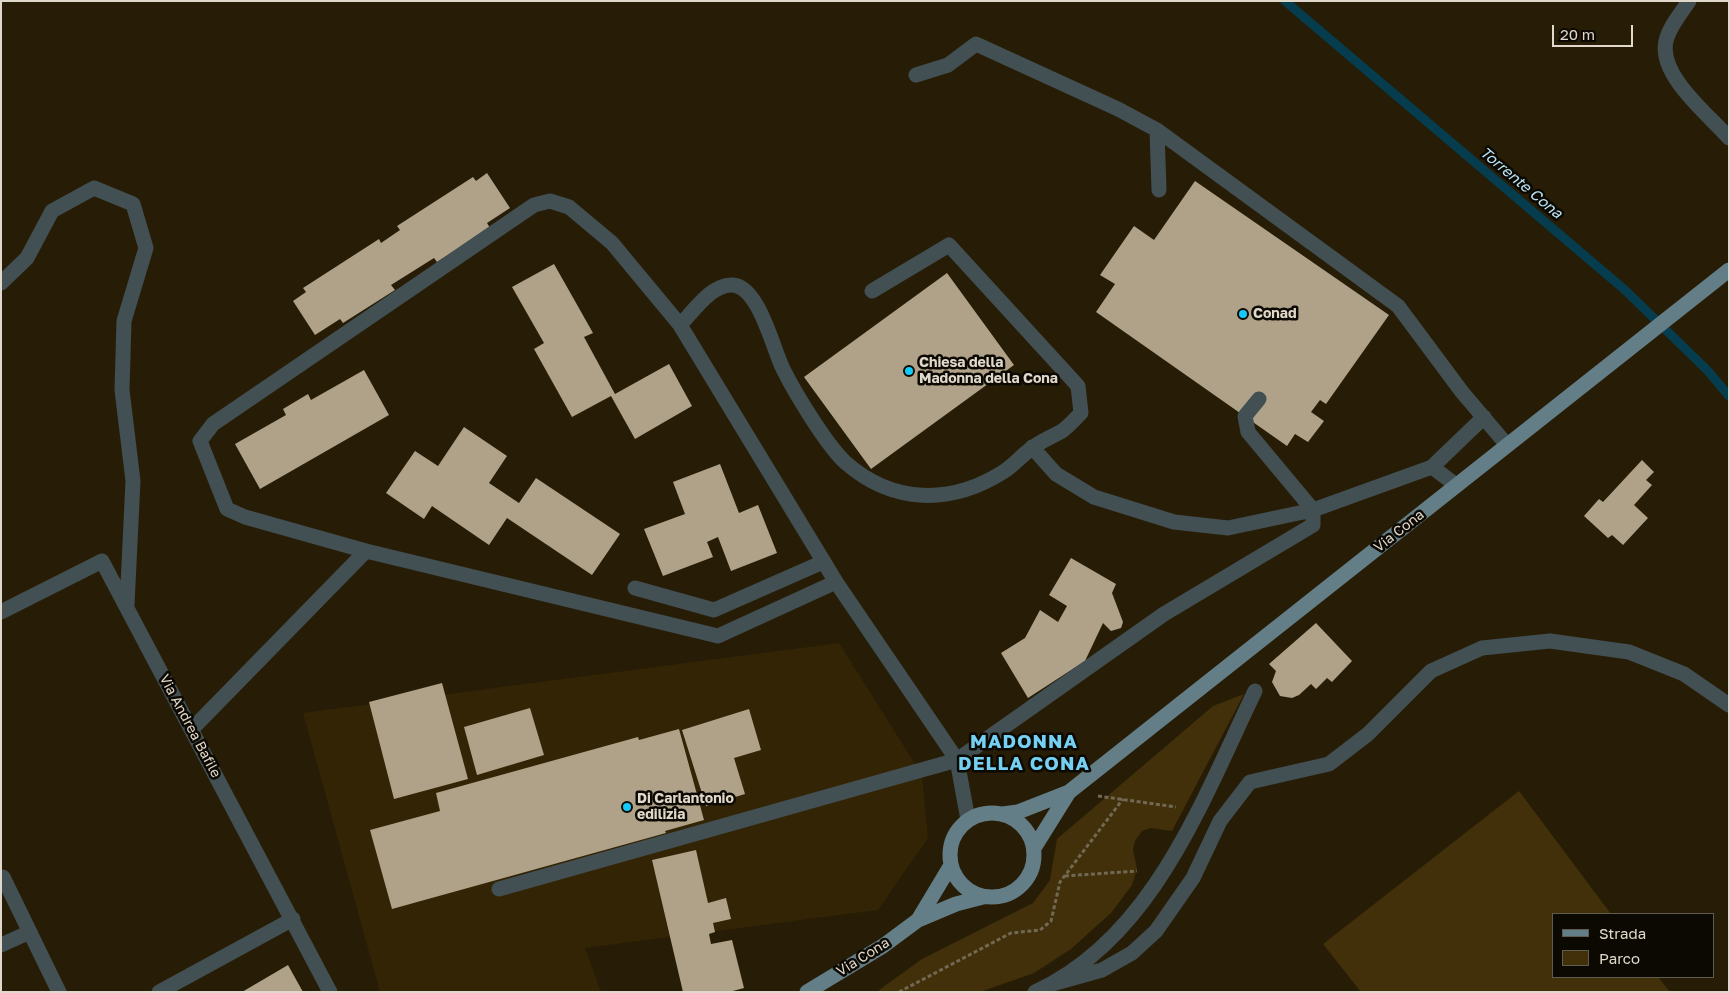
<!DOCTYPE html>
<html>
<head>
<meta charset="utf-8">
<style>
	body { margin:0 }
	#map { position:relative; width:1730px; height:993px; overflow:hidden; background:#271d06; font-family:"Golos Text",sans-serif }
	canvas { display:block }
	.frame { position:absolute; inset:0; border:2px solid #e0d9cb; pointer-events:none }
	.legend { position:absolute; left:1552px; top:913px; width:162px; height:65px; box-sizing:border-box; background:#0c0802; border:1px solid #615c52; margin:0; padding:6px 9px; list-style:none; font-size:15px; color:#e0d9cb }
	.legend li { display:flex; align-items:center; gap:10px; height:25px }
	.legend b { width:25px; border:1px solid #615c52 }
	.scale { position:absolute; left:1552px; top:25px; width:81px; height:22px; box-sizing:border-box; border:2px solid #e0d9cb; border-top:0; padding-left:6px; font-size:15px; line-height:18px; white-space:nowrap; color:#e0d9cb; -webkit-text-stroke:4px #0c0802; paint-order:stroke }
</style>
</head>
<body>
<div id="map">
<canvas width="1730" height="993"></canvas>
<div class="frame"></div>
<ul class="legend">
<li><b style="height:6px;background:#647e88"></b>Strada</li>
<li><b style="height:14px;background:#413009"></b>Parco</li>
</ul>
<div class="scale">20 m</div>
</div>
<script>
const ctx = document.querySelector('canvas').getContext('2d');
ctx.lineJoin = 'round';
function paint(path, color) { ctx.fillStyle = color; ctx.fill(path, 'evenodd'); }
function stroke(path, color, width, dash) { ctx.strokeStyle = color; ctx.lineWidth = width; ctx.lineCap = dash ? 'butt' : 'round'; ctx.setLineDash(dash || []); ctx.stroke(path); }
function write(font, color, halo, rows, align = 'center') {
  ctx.font = font + ' "Golos Text",sans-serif'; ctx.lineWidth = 5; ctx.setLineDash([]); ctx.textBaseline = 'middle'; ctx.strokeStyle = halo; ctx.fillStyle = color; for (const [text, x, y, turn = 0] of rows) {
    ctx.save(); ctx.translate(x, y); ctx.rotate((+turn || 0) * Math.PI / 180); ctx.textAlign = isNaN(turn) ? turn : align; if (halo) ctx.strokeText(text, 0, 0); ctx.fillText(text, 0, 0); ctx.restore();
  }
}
const built = new Path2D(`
	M 839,643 L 922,775 L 928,838 L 878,910 L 585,948 L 601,992 L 380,992 L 303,713 Z`);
const green = new Path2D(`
	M 1244,694 L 1172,831 L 1151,828 L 1142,831 L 1135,841 L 1133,850 L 1137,869 L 1132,885 L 1112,912 L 1071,949 L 1034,973 L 980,992 L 880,992 L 879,990 L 922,959 L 1033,903 L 1050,880 L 1057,839 L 1213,706 Z
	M 1519,791 L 1611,914 L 1554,914 L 1554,977 L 1658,977 L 1670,992 L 1361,992 L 1323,944 Z`);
const stream = new Path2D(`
	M 1285,1 L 1625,290 L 1708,371 L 1729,396`);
const building = new Path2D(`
	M 487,173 L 510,208 L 487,223 L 490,228 L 437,262 L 434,258 L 391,285 L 395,290 L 343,323 L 340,319 L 315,335 L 293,301 L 306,292 L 303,288 L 379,239 L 381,243 L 400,230 L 397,226 L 473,177 L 476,181 Z
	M 1195,181 L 1389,315 L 1326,404 L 1320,400 L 1311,412 L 1324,421 L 1308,442 L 1295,434 L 1287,446 L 1096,312 L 1115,284 L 1100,275 L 1134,226 L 1154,240 Z
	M 554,264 L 593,333 L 584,337 L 615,394 L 669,364 L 692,406 L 635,439 L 611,396 L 572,417 L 534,349 L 544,343 L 512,287 Z
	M 947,273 L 1014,365 L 871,469 L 804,377 Z
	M 364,370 L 389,415 L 260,489 L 235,444 L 286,415 L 283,409 L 308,394 L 311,400 Z
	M 464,427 L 507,456 L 489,483 L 519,503 L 536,478 L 620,534 L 592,575 L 507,518 L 489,545 L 432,506 L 424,519 L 386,493 L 415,451 L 438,466 Z
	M 1642,460 L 1654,472 L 1646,480 L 1652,485 L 1634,505 L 1648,518 L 1623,545 L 1612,535 L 1608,538 L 1584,516 L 1599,499 L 1603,502 Z
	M 720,464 L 739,513 L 758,505 L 777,553 L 731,571 L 718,537 L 707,542 L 713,557 L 663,576 L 644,529 L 685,514 L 673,482 Z
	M 1071,558 L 1116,584 L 1112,593 L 1123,622 L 1121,628 L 1111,631 L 1103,623 L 1085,661 L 1028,698 L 1001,653 L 1025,638 L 1040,610 L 1058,622 L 1067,606 L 1049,595 Z
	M 1316,623 L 1352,661 L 1332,682 L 1327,678 L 1316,689 L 1311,684 L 1299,695 L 1292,698 L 1280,696 L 1272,682 L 1276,671 L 1269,664 Z
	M 442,683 L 468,779 L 394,799 L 369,702 Z
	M 530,708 L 544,755 L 477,775 L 464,727 Z
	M 749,709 L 761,750 L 734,758 L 745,794 L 706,806 L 682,730 Z
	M 679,729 L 704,820 L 665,831 L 666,833 L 392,909 L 370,830 L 440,811 L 436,793 L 638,737 L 639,740 Z
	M 696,850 L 708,903 L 726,898 L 731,919 L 713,923 L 715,932 L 709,934 L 711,944 L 732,940 L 744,988 L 729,992 L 683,992 L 652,860 Z
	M 288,965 L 303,992 L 242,992 Z`);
const path = new Path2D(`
	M 1098,796 L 1176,807
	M 1065,876 L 1137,871
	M 899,992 L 1011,933 L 1040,930 L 1051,921 L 1060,882 L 1123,799`);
const minor = new Path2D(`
	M 1689,1 C 1681,13 1669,27 1666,41 C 1658,75 1708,114 1729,138
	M 916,75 L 948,65 L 976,44 L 1118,109 L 1157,130
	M 1159,190 L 1157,130 L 1398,306 L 1462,392 L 1507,445
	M 1,283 L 27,258 L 52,211 L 94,188 L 133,204 L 146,248 L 124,321 L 122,390 L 133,481 L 127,605
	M 680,325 C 693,312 712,283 733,285 C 759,287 773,349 783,369 C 795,393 827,446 846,463 C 893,504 951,505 1003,472 C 1014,465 1022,455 1032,448 C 1041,441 1052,437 1062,431 C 1069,426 1075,419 1081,413 L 1078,386 L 949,245 L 872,291
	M 1032,447 L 1056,474 L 1094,497 L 1174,522 L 1228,528 L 1313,510 L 1248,432 L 1245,416 L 1259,399
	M 1432,467 L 1484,417
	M 366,551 L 245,517 L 227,509 L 200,441 L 213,424 L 534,205 L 550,201 L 569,207 L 612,243 L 680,325 L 836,582 L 957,760 L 968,820
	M 635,588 L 714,610 L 823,562
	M 1,612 L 102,561 L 330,992
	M 192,729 L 366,551 L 718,636 L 836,582
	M 3,877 L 59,992
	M 499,889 L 957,760 L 1164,614 L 1313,525 L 1313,510 L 1432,467 L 1456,485
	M 1,945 L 30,932
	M 1052,984 L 1102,970 L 1132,953 L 1156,931 L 1193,878 L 1220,821 L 1250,782 L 1329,764 L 1368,734 L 1431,671 L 1482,648 L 1550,641 L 1629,652 L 1684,674 L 1729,705
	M 159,992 L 293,919
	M 1035,992 C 1153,938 1202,801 1255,691`);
const major = new Path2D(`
	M950 855a42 42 0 1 1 84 0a42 42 0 1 1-84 0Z
	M 1003,814 L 1018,812 L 1069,792 L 1729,270
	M 1034,848 L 1069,792
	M 918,920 L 951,865
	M 807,992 L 883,946 L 918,920 L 956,904 L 983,897`);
const markers = [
	[1243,314,5,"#14cafb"],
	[909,371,5,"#14cafb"],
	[627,807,5,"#14cafb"]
];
const poiNames = [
	["Conad",1253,314],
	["Chiesa della",919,363],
	["Madonna della Cona",919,379],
	["Di Carlantonio",637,799],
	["edilizia",637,815]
];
const streetNames = [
	["Via Cona",1399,531,-38],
	["Via Andrea Bafile",190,726,62],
	["Via Cona",863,957,-32]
];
const waterNames = [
	["Torrente Cona",1521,183,40]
];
const districtNames = [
	["MADONNA",1024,742],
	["DELLA CONA",1024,764]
];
paint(built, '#322405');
paint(green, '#413009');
stroke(stream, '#063d4e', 9);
paint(building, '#afa288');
stroke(path, '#726955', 3, [4, 2.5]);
stroke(minor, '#424f53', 15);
stroke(major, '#647e88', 15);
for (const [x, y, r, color] of markers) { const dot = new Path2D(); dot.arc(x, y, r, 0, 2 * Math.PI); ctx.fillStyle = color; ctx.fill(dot); stroke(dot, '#0c0802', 2); }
write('bold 14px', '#e0d9cb', '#0c0802', poiNames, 'left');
write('14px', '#e0d9cb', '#0c0802', streetNames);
write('italic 15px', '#b8e4f6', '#0c0802', waterNames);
ctx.letterSpacing = '1px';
write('bold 19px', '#75d1f3', '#0c0802', districtNames);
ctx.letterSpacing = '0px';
</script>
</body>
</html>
